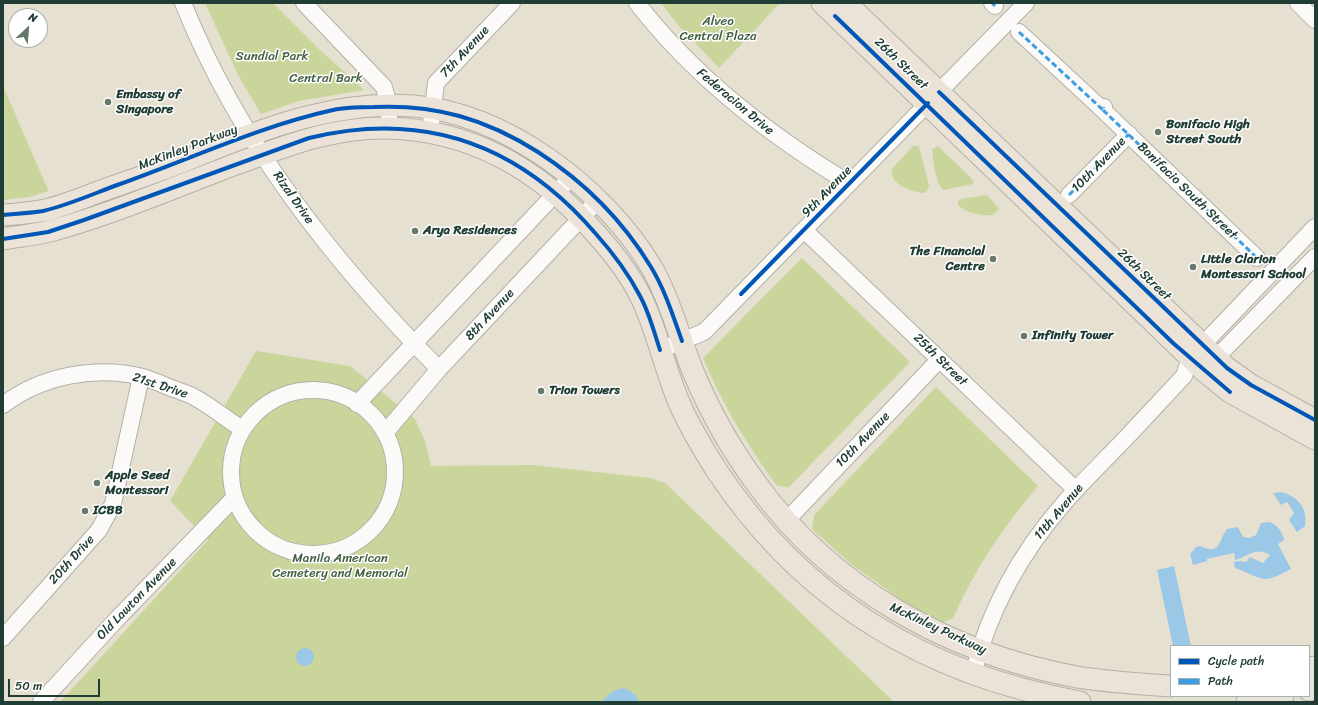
<!DOCTYPE html>
<html>
<head>
<meta charset="utf-8">
<style>
	body { margin:0 }
	#map { position:relative; width:1318px; height:705px; overflow:hidden; background:#e6e0d1; font-family:Sriracha,sans-serif }
	canvas { display:block }
	.frame { position:absolute; inset:0; border:4px solid #1f3d34; pointer-events:none }
	.legend { position:absolute; left:1170px; top:645px; width:140px; height:52px; box-sizing:border-box; background:#fff; border:1px solid #a5b1ae; margin:0; padding:5px 7px; list-style:none; font-size:12px; color:#1f3d34 }
	.legend li { display:flex; align-items:center; gap:8px; height:20px }
	.legend b { width:20px; border:1px solid #a5b1ae }
	.north { position:absolute; left:8px; top:8px; width:40px; height:40px; box-sizing:border-box; background:#fff; border:1px solid #a5b1ae; border-radius:50%; rotate:26deg; font-size:11px; font-weight:700; line-height:16px; text-align:center; color:#1f3d34 }
	.north::after { content:''; display:block; margin:auto; width:14px; height:18px; background:#65766b; clip-path:polygon(50% 0,100% 100%,50% 72%,0 100%) }
	.scale { position:absolute; left:8px; top:679px; width:92px; height:18px; box-sizing:border-box; border:2px solid #1f3d34; border-top:0; padding-left:5px; font-size:12px; line-height:14px; white-space:nowrap; color:#1f3d34; -webkit-text-stroke:3px #fff; paint-order:stroke }
</style>
</head>
<body>
<div id="map">
<canvas width="1318" height="705"></canvas>
<div class="frame"></div>
<ul class="legend">
<li><b style="height:5px;background:#0057b8"></b>Cycle path</li>
<li><b style="height:5px;background:#3c9ee2"></b>Path</li>
</ul>
<div class="north">N</div>
<div class="scale">50 m</div>
</div>
<script>
const ctx = document.querySelector('canvas').getContext('2d');
ctx.lineJoin = 'round';
function paint(path, color) { ctx.fillStyle = color; ctx.fill(path, 'evenodd'); }
function stroke(path, color, width, dash) { ctx.strokeStyle = color; ctx.lineWidth = width; ctx.lineCap = dash ? 'butt' : 'round'; ctx.setLineDash(dash || []); ctx.stroke(path); }
function write(font, color, halo, rows, align = 'center') {
  ctx.font = font + ' Sriracha,sans-serif'; ctx.lineWidth = 3; ctx.setLineDash([]); ctx.textBaseline = 'middle'; ctx.strokeStyle = halo; ctx.fillStyle = color; for (const [text, x, y, turn = 0] of rows) {
    ctx.save(); ctx.translate(x, y); ctx.rotate((+turn || 0) * Math.PI / 180); ctx.textAlign = isNaN(turn) ? turn : align; if (halo) ctx.strokeText(text, 0, 0); ctx.fillText(text, 0, 0); ctx.restore();
  }
}
const green = new Path2D(`
	M 205,3 L 273,3 L 319,49 L 364,90 L 299,101 L 261,114 L 238,75 Z
	M 661,3 L 780,3 L 719,68 L 678,25 Z
	M 3,86 L 45,183 L 49,191 L 29,197 L 3,200 Z
	M 913,146 L 918,146 L 920,150 L 929,186 L 925,193 C 913,193 888,184 892,169 Z
	M 938,146 L 973,180 L 973,184 L 943,190 C 934,179 934,162 932,149 Z
	M 986,195 L 991,199 L 999,209 L 993,215 C 982,216 965,213 958,205 L 958,201 L 961,199 Z
	M 802,258 L 910,362 L 789,487 L 777,486 C 747,445 723,405 703,358 Z
	M 256,351 L 350,366 L 415,419 L 425,441 L 431,466 L 533,465 L 650,478 L 665,483 L 892,700 L 891,702 L 60,702 L 208,540 L 170,501 Z
	M 936,387 L 1038,486 C 1003,527 975,569 953,618 L 943,623 L 903,601 L 851,564 L 812,529 L 814,515 Z`);
const water = new Path2D(`
	M 1281,492 C 1298,497 1308,507 1305,526 L 1297,532 L 1289,520 L 1294,513 L 1287,502 L 1281,505 L 1273,493 Z
	M 1270,522 C 1278,526 1282,531 1284,540 L 1278,544 L 1291,569 C 1261,585 1265,579 1235,568 L 1234,562 L 1239,561 L 1246,562 L 1250,557 L 1263,563 L 1270,555 C 1255,546 1249,557 1235,560 L 1234,553 L 1207,559 L 1207,561 L 1193,565 L 1190,554 L 1196,547 L 1200,546 C 1221,556 1218,541 1227,529 L 1238,527 L 1243,537 L 1250,538 L 1256,535 L 1261,523 Z
	M 1174,566 L 1191,646 L 1173,646 L 1157,570 Z
	M296 657a9 9 0 1 1 18 0a9 9 0 1 1-18 0Z
	M 624,688 L 635,694 L 639,702 L 601,702 L 613,691 Z`);
const minor = new Path2D(`
	M 183,3 C 239,143 334,263 439,369
	M 304,3 L 384,87 L 389,106 L 389,116
	M 637,3 C 695,78 769,135 849,183
	M 992,3 L 995,6
	M 1298,3 L 1315,20
	M 1019,32 L 1103,110 L 1104,107
	M 1103,110 L 1257,258
	M 430,132 L 436,83 L 512,3
	M 1069,195 L 1129,134
	M 804,230 L 1076,490
	M 660,350 L 704,332 L 1026,3
	M 1209,365 L 1315,257
	M231 472a82 82 0 1 1 164 0a82 82 0 1 1-164 0Z
	M 357,404 L 572,176
	M 3,405 C 41,376 96,365 143,377 C 152,380 162,384 171,388 C 179,391 187,393 194,397 C 211,406 226,419 242,429
	M 385,433 L 439,369 L 598,200
	M 786,521 L 939,360
	M 3,638 L 99,530 L 113,504 L 141,377
	M 973,674 C 989,610 1022,551 1065,502 C 1084,480 1104,461 1124,440 C 1144,419 1164,397 1184,376 L 1190,358 L 1315,227
	M 41,702 L 116,620 L 234,498`);
const major = new Path2D(`
	M 822,3 L 1203,370 L 1230,392 L 1315,439
	M 846,3 L 1227,368 L 1251,385 L 1315,420
	M 3,215 C 17,214 32,213 46,210 C 65,205 83,198 101,191 C 126,182 151,174 176,164 C 252,134 330,99 414,106 C 507,114 605,189 652,268 C 670,300 679,336 692,369 C 709,410 730,448 756,483 C 831,588 951,654 1077,677 C 1108,682 1140,684 1171,686
	M 3,239 C 19,236 35,235 50,231 C 113,214 175,187 236,164 C 286,146 333,127 387,128 C 474,130 542,171 598,236 C 614,254 630,275 641,297 C 657,330 664,366 678,400 C 688,425 703,449 717,471 C 803,601 928,675 1080,702
	M 1309,668 L 1315,667
	M 1309,690 L 1315,688
	M 1247,702 L 1283,696`);
const quiet = new Path2D(`
	M 992,3 L 995,6
	M 1019,32 L 1103,110 L 1104,107
	M 1103,110 L 1257,258
	M 1069,195 L 1129,134`);
const cycleway = new Path2D(`
	M 835,16 L 1173,343 L 1230,392
	M 939,92 L 1227,368 L 1251,385 L 1315,420
	M 3,215 C 16,214 30,213 43,211 C 69,205 95,193 120,184 C 190,159 260,126 333,110 C 346,107 361,107 374,107 C 435,104 486,119 538,152 C 583,181 623,221 651,267 C 665,290 673,316 682,341
	M 3,239 L 48,232 L 84,220 L 309,138 C 424,110 519,144 596,234 C 613,253 628,273 640,296 C 649,312 654,332 660,350
	M 741,294 L 928,103`);
const markers = [
	[108,102,4,"#65766b"],
	[1158,132,4,"#65766b"],
	[415,231,4,"#65766b"],
	[993,259,4,"#65766b"],
	[1193,267,4,"#65766b"],
	[1024,336,4,"#65766b"],
	[541,391,4,"#65766b"],
	[97,483,4,"#65766b"],
	[85,511,4,"#65766b"]
];
const parkNames = [
	["Alveo",718,22],
	["Central Plaza",718,37],
	["Sundial Park",272,57],
	["Central Bark",326,79],
	["Manila American",340,559],
	["Cemetery and Memorial",340,574]
];
const streetNames = [
	["7th Avenue",465,52,-47],
	["26th Street",901,64,44],
	["Federacion Drive",735,102,40],
	["McKinley Parkway",188,148,-21],
	["10th Avenue",1099,165,-46],
	["Bonifacio South Street",1187,191,44],
	["9th Avenue",827,192,-46],
	["Rizal Drive",293,198,55],
	["26th Street",1144,275,44],
	["8th Avenue",490,315,-47],
	["25th Street",940,360,44],
	["21st Drive",160,386,18],
	["10th Avenue",863,440,-46],
	["11th Avenue",1059,512,-50],
	["20th Drive",72,560,-48],
	["Old Lawton Avenue",137,599,-46],
	["McKinley Parkway",938,629,25]
];
const poiNames = [
	["Embassy of",116,95],
	["Singapore",116,110],
	["Bonifacio High",1166,125],
	["Street South",1166,140],
	["Arya Residences",423,231],
	["The Financial",985,252,"right"],
	["Centre",985,267,"right"],
	["Little Clarion",1201,260],
	["Montessori School",1201,275],
	["Infinity Tower",1032,336],
	["Trion Towers",549,391],
	["Apple Seed",105,476],
	["Montessori",105,491],
	["ICBB",93,511]
];
paint(green, '#cad59c');
paint(water, '#9cc8e7');
stroke(minor, '#b2b1a7', 18);
stroke(major, '#b2b1a7', 23);
stroke(minor, '#fbfaf8', 16);
stroke(major, '#ebe3d8', 21);
stroke(quiet, '#3c9ee2', 3, [6, 3]);
stroke(cycleway, '#0057b8', 4);
for (const [x, y, r, color] of markers) { const dot = new Path2D(); dot.arc(x, y, r, 0, 2 * Math.PI); ctx.fillStyle = color; ctx.fill(dot); stroke(dot, '#fff', 1.5); }
write('13px', '#446143', '#fff', parkNames);
write('13px', '#1f3d34', '#fff', streetNames);
write('bold 13px', '#1f3d34', '#fff', poiNames, 'left');
</script>
</body>
</html>
